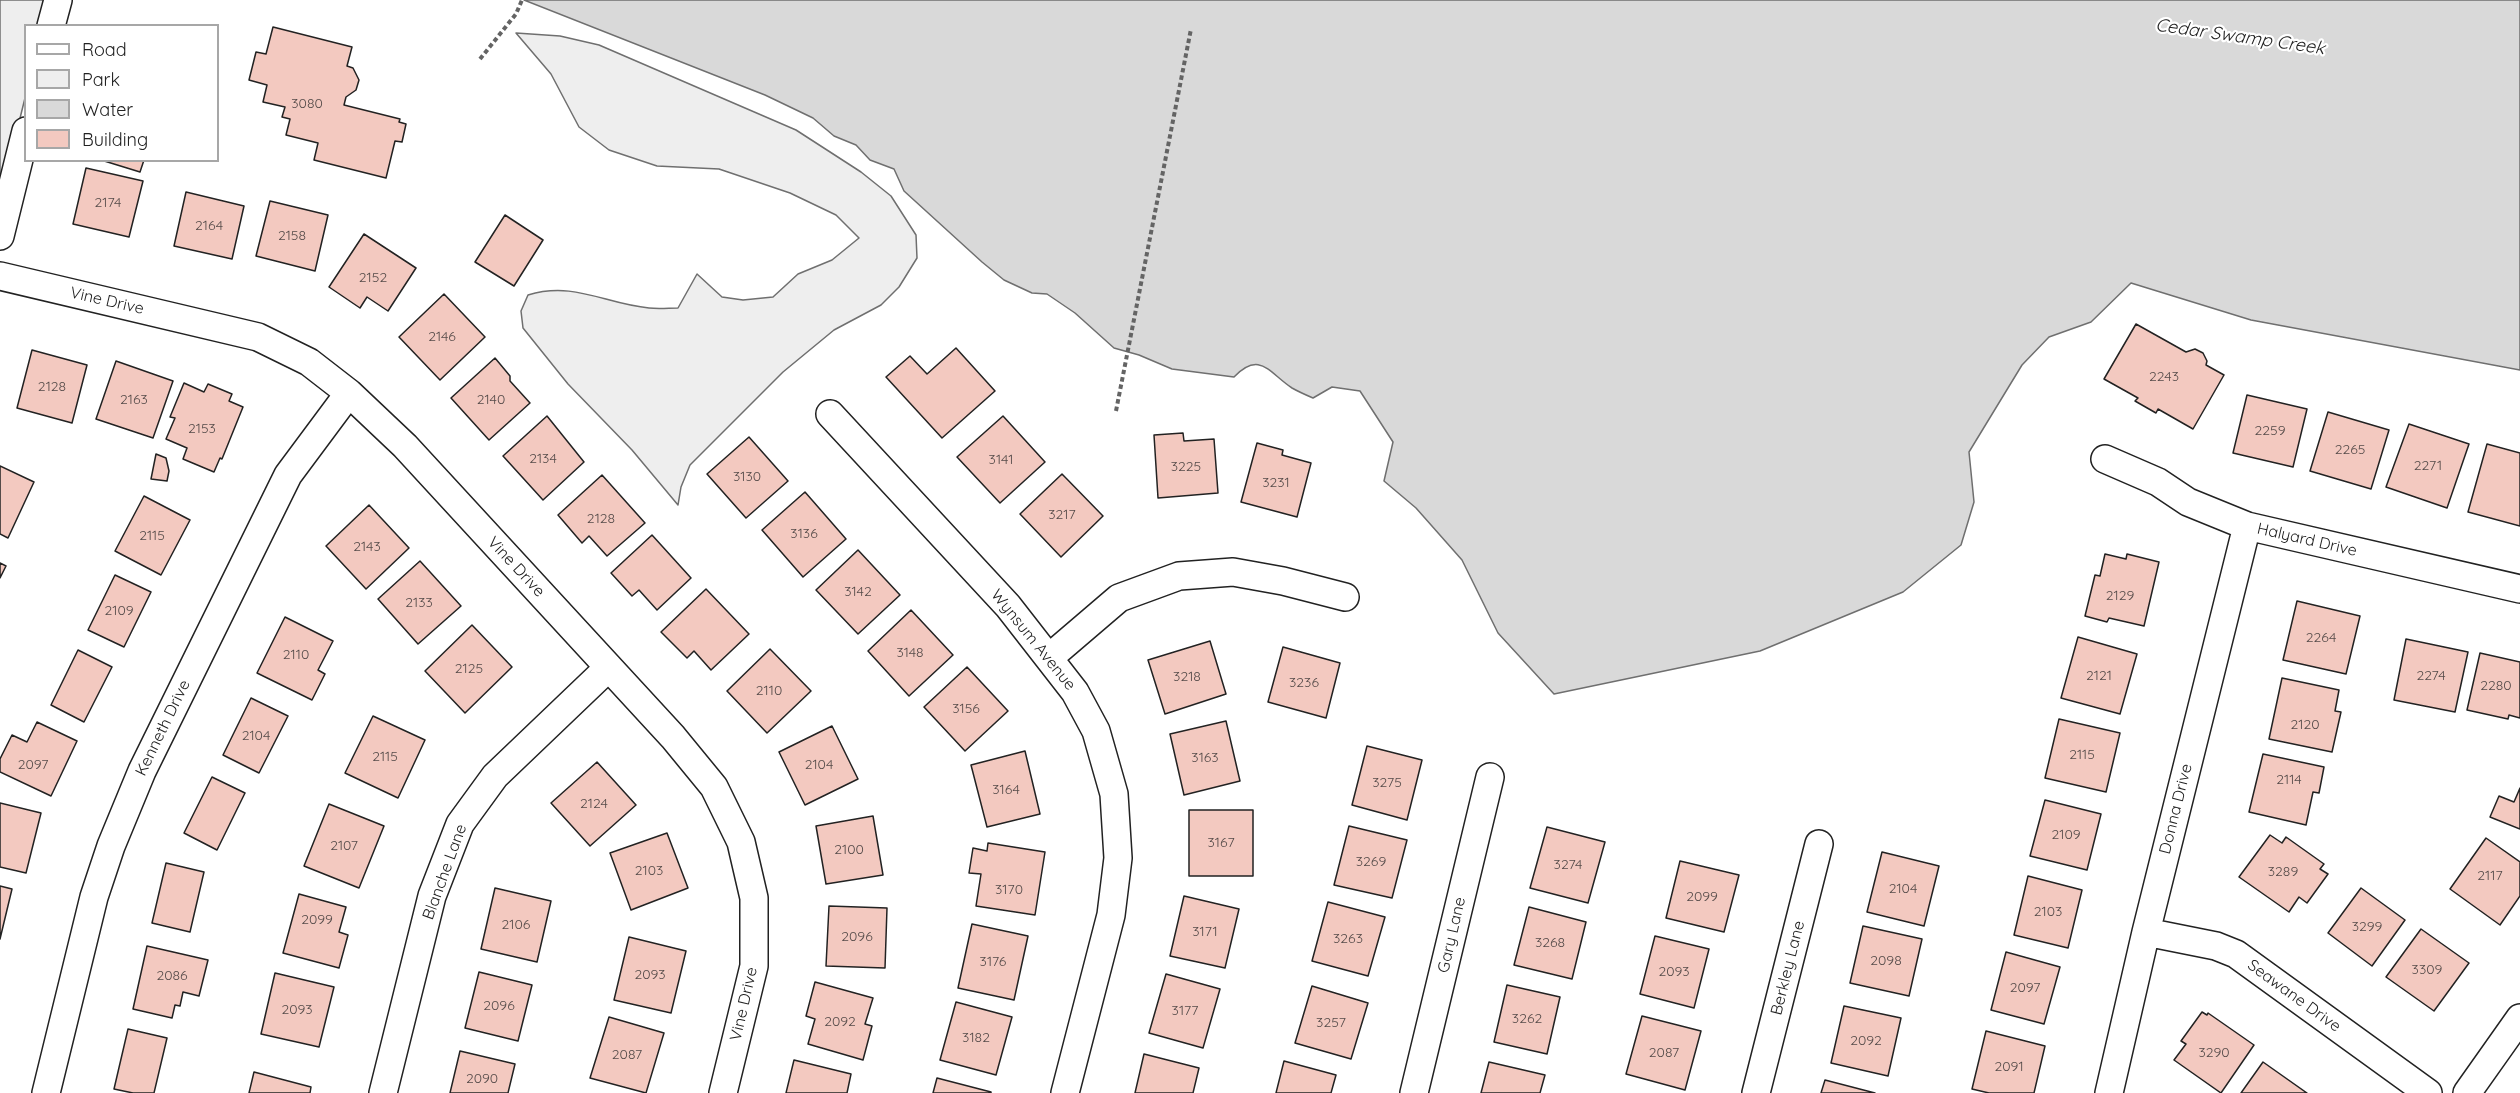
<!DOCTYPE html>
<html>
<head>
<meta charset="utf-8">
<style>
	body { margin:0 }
	#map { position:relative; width:2520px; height:1093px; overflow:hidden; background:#fff; font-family:Quicksand,sans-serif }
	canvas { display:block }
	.legend { position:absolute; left:24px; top:24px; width:195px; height:138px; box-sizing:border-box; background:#fff; border:2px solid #a7a7a7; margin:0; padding:8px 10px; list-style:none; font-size:18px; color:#222 }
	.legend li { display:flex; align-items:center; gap:12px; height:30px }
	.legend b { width:30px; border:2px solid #a7a7a7 }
</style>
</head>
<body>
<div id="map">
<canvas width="2520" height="1093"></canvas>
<ul class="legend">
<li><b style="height:8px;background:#fff"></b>Road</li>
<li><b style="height:16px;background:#eee"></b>Park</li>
<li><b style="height:16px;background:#d9d9d9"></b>Water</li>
<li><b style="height:16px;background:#f3c9c0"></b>Building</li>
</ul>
</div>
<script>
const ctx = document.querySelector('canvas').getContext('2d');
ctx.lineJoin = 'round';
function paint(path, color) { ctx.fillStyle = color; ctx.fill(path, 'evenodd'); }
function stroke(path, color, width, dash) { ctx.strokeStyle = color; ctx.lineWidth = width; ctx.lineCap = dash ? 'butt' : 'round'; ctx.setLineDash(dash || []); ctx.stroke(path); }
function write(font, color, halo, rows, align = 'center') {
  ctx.font = font + ' Quicksand,sans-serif'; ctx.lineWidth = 4.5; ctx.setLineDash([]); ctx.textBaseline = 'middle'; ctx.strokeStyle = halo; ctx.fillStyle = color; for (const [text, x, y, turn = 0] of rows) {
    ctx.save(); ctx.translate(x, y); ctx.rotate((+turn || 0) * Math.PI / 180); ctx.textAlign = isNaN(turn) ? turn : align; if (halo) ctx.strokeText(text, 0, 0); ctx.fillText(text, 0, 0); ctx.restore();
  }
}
const green = new Path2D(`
	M 0,0 L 50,0 L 44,25 L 26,26 L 25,98 L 0,199 Z
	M 516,33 L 560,36 L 599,45 L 796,130 L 861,172 L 891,196 L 916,235 L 917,258 L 899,287 L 881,305 L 834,330 L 783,372 L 690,465 L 681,487 L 678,505 L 632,450 L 568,384 L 523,328 L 521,311 L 528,295 C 574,281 605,304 649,308 C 659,309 669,308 678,308 L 697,274 L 722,297 L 743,300 L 773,297 L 798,274 L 832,260 L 859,238 L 836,215 L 790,193 L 719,169 L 657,166 L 609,150 L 579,127 L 551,74 Z`);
const water = new Path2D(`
	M 524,0 L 2520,0 L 2520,370 L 2251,320 L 2131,283 L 2091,322 L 2049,337 L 2022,365 L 1969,452 L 1974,502 L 1961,545 L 1903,592 L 1760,651 L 1554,694 L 1498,633 L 1462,560 L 1416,508 L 1384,481 L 1393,442 L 1360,391 L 1332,387 L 1313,398 C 1306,395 1299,392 1292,388 C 1269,373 1260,350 1234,377 L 1172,369 L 1139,355 L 1114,348 L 1075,313 L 1047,294 L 1032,293 L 1004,280 L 982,262 L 904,191 L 894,169 L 870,160 L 856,145 L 834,136 L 813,118 L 765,95 Z`);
const building = new Path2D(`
	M 273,27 L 352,47 L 347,66 L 353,68 L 359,80 L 356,90 L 346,97 L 344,105 L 400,119 L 399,122 L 406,124 L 402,142 L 395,141 L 386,178 L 314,160 L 318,143 L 286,135 L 290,119 L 282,117 L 285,107 L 263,102 L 267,85 L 249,80 L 256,52 L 266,54 Z
	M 101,160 L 144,160 L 140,172 Z
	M 86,168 L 143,181 L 129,237 L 73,224 Z
	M 186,192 L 244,206 L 232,259 L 174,246 Z
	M 270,201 L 328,215 L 315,271 L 256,256 Z
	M 505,215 L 543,240 L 514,286 L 475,262 Z
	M 364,234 L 416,268 L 388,311 L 367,297 L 360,308 L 329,287 Z
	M 444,294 L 485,337 L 440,380 L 399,337 Z
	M 2136,324 L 2186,352 L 2195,349 L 2203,353 L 2207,361 L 2206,365 L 2224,375 L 2193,429 L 2158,409 L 2156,413 L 2135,401 L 2138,398 L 2104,379 Z
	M 956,348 L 995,391 L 942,438 L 886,377 L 910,356 L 927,374 Z
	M 32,350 L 87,365 L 72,423 L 17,408 Z
	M 495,358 L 510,376 L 510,381 L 530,403 L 489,440 L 451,398 Z
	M 116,361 L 173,381 L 153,438 L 96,419 Z
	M 184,383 L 204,392 L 208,384 L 232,394 L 229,401 L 243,407 L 222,459 L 220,458 L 214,472 L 183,459 L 187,448 L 166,439 L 175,418 L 170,417 Z
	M 2247,395 L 2307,409 L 2293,467 L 2233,453 Z
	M 2328,412 L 2389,430 L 2371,489 L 2310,471 Z
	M 547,416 L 584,462 L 543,500 L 503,456 Z
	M 1003,416 L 1045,462 L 1000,503 L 957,457 Z
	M 2409,424 L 2469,444 L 2447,508 L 2386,487 Z
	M 1183,433 L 1184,441 L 1214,439 L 1218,493 L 1158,498 L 1154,435 Z
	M 749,437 L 788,481 L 746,518 L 707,474 Z
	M 1257,443 L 1283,450 L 1282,455 L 1311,463 L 1297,517 L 1241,502 Z
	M 2487,444 L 2520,453 L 2520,526 L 2468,512 Z
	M 156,454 L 166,458 L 169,471 L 167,481 L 151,479 Z
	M 0,466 L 34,482 L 8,538 L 0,534 Z
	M 1062,474 L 1103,516 L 1061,557 L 1020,514 Z
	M 602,475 L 645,523 L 607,556 L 589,536 L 582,543 L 558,515 Z
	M 805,492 L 846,539 L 803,577 L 762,530 Z
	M 144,496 L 190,520 L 161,575 L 115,551 Z
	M 369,505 L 409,548 L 366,589 L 326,546 Z
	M 652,535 L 691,578 L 657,610 L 639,590 L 632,596 L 611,573 Z
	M 858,550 L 900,595 L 858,634 L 816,590 Z
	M 2105,554 L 2126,559 L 2127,554 L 2159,562 L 2144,626 L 2109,618 L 2107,622 L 2085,616 L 2095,575 L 2100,576 Z
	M 420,561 L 461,606 L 418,644 L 378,599 Z
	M 0,563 L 6,566 L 0,578 Z
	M 115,575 L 151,592 L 124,647 L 88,630 Z
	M 706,589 L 749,634 L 711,670 L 694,651 L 687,658 L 661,632 Z
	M 2297,601 L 2360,616 L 2346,674 L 2283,660 Z
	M 911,610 L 953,655 L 909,696 L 868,651 Z
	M 285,617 L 333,641 L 318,670 L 325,674 L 312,700 L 257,673 Z
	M 472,625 L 512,667 L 465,713 L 425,671 Z
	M 2078,637 L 2137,654 L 2120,714 L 2061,698 Z
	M 2406,639 L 2468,652 L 2455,712 L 2394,700 Z
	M 1210,641 L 1226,694 L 1165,714 L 1148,660 Z
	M 1283,647 L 1340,663 L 1326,718 L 1268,702 Z
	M 770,649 L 811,691 L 767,733 L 727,691 Z
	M 78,650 L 112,667 L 84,722 L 51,705 Z
	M 2480,653 L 2520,662 L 2520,718 L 2509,715 L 2508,719 L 2467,710 Z
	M 967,667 L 1008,711 L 965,751 L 924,707 Z
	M 2282,678 L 2339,690 L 2335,711 L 2341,712 L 2332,752 L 2269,739 Z
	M 251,698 L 288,716 L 259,773 L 223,755 Z
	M 373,716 L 425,740 L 398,798 L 345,773 Z
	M 2059,719 L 2120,733 L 2106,792 L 2045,778 Z
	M 1226,721 L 1240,781 L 1184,795 L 1170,734 Z
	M 37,722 L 77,741 L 51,796 L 0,772 L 0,759 L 12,735 L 27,742 Z
	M 832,726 L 858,779 L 805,805 L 779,752 Z
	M 1367,746 L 1422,760 L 1407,820 L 1352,805 Z
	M 1025,751 L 1040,814 L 987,827 L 971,765 Z
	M 2263,754 L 2324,767 L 2319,793 L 2313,792 L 2306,825 L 2249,812 Z
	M 597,762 L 636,805 L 590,846 L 551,803 Z
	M 212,777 L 245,793 L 217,850 L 184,833 Z
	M 2520,788 L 2520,829 L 2490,817 L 2499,796 L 2514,802 Z
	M 2045,800 L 2101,814 L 2087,870 L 2030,856 Z
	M 0,803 L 41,813 L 26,873 L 0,867 Z
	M 329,804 L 384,826 L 359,888 L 304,866 Z
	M 1189,810 L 1253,810 L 1253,876 L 1189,876 Z
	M 873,816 L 883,875 L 826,884 L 816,826 Z
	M 1349,826 L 1407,840 L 1392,898 L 1334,885 Z
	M 1547,827 L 1605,842 L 1588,903 L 1530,888 Z
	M 667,833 L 688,888 L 631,910 L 610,853 Z
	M 2270,835 L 2282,843 L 2286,837 L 2324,864 L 2320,869 L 2328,874 L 2307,903 L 2299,897 L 2289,912 L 2239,877 Z
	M 2486,838 L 2520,862 L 2520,896 L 2500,925 L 2450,889 Z
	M 988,843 L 1045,852 L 1035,915 L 976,906 L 981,874 L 969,873 L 973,848 L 987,851 Z
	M 1882,852 L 1939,866 L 1924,926 L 1867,912 Z
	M 1680,861 L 1739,875 L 1724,932 L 1666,918 Z
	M 166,863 L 204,872 L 190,932 L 152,923 Z
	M 2028,876 L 2082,890 L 2068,948 L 2014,935 Z
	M 0,886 L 12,889 L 0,939 Z
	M 495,888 L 551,901 L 537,962 L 481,949 Z
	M 2361,888 L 2405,920 L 2372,966 L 2328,933 Z
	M 299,894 L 346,907 L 339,932 L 348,935 L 339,968 L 283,953 Z
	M 1184,896 L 1239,909 L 1225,968 L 1170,956 Z
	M 1328,902 L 1385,917 L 1368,976 L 1312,961 Z
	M 829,906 L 887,908 L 885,968 L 826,966 Z
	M 1529,907 L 1586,922 L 1572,979 L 1514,965 Z
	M 972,924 L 1028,936 L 1014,1000 L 958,988 Z
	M 1863,926 L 1922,939 L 1909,996 L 1850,983 Z
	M 2421,929 L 2469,963 L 2434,1011 L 2386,977 Z
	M 1655,936 L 1709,949 L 1694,1008 L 1640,994 Z
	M 629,937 L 686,951 L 671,1013 L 614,1000 Z
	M 147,946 L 208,960 L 199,996 L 183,992 L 180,1006 L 175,1005 L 172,1018 L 133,1009 Z
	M 2006,952 L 2060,967 L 2044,1024 L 1991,1010 Z
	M 479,972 L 532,985 L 518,1041 L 465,1028 Z
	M 275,973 L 334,987 L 319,1047 L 261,1034 Z
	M 1166,974 L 1220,989 L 1203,1048 L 1149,1033 Z
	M 815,982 L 873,998 L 865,1024 L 872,1026 L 863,1060 L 808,1044 L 815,1019 L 806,1016 Z
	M 1507,985 L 1560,997 L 1547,1054 L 1494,1042 Z
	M 1312,986 L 1368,1003 L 1351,1059 L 1295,1043 Z
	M 956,1002 L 1012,1017 L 996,1075 L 940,1060 Z
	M 1844,1006 L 1901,1018 L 1888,1076 L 1831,1063 Z
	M 2202,1012 L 2207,1015 L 2208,1013 L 2254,1045 L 2221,1093 L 2174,1060 L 2186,1044 L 2181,1041 Z
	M 1642,1016 L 1701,1031 L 1685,1090 L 1626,1074 Z
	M 609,1017 L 664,1033 L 646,1093 L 590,1078 Z
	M 128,1029 L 167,1038 L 154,1093 L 133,1093 L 114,1089 Z
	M 1986,1031 L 2045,1046 L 2034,1093 L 1989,1093 L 1972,1089 Z
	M 460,1051 L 515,1064 L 508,1093 L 450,1093 Z
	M 1144,1054 L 1199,1068 L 1193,1093 L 1135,1093 Z
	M 794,1060 L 851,1074 L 847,1093 L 786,1093 Z
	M 1284,1061 L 1336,1075 L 1331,1093 L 1276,1093 Z
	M 1489,1062 L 1545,1075 L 1540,1093 L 1481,1093 Z
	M 2263,1062 L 2307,1093 L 2241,1093 Z
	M 254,1072 L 311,1087 L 310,1093 L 249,1093 Z
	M 937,1078 L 991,1092 L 991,1093 L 933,1093 Z
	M 1825,1080 L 1875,1093 L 1821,1093 Z`);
const path = new Path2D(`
	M 480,59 L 516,14 L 522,0
	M 1116,411 L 1191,29`);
const minor = new Path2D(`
	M 51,26 L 58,0
	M 0,236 L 26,131
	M 0,276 L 258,337 L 309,362 L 349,393 L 405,446 L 673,737 L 714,787 L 741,842 L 754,898 L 754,966 L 723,1093
	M 830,414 L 1008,606 L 1075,692 L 1096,731 L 1114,794 L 1118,858 L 1111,915 L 1065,1093
	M 2105,459 L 2158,482 L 2188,502 L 2247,526 L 2520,589
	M 1050,657 L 1119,598 L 1179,576 L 1233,572 L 1283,581 L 1345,597
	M 2146,932 L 2216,946 L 2236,954 L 2428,1093
	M 46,1093 L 94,897 L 111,846 L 142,771 L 288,475 L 349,393
	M 383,1093 L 432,896 L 460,824 L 495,776 L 608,668
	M 1414,1093 L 1490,777
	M 1756,1093 L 1819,844
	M 2109,1093 L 2146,932 L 2247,526
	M 2467,1093 L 2520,1018`);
const numberNames = [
	["3080",307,104],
	["2174",108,203],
	["2164",209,226],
	["2158",292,236],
	["2152",373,278],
	["2146",442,337],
	["2243",2164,377],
	["2128",52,387],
	["2163",134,400],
	["2140",491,400],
	["2153",202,429],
	["2259",2270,431],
	["2265",2350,450],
	["2134",543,459],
	["3141",1001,460],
	["2271",2428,466],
	["3225",1186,467],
	["3130",747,477],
	["3231",1276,483],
	["3217",1062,515],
	["2128",601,519],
	["3136",804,534],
	["2115",152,536],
	["2143",367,547],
	["3142",858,592],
	["2129",2120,596],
	["2133",419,603],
	["2109",119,611],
	["2264",2321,638],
	["3148",910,653],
	["2110",296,655],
	["2125",469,669],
	["2121",2099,676],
	["2274",2431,676],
	["3218",1187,677],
	["3236",1304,683],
	["2280",2496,686],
	["2110",769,691],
	["3156",966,709],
	["2120",2305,725],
	["2104",256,736],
	["2115",2082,755],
	["2115",385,757],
	["3163",1205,758],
	["2097",33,765],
	["2104",819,765],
	["2114",2289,780],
	["3275",1387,783],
	["3164",1006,790],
	["2124",594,804],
	["2109",2066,835],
	["3167",1221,843],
	["2107",344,846],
	["2100",849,850],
	["3269",1371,862],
	["3274",1568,865],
	["2103",649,871],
	["3289",2283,872],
	["2117",2490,876],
	["2104",1903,889],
	["3170",1009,890],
	["2099",1702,897],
	["2103",2048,912],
	["2099",317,920],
	["2106",516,925],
	["3299",2367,927],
	["3171",1205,932],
	["2096",857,937],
	["3263",1348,939],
	["3268",1550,943],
	["2098",1886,961],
	["3176",993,962],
	["3309",2427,970],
	["2093",1674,972],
	["2093",650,975],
	["2086",172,976],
	["2097",2025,988],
	["2096",499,1006],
	["2093",297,1010],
	["3177",1185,1011],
	["3262",1527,1019],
	["2092",840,1022],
	["3257",1331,1023],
	["3182",976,1038],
	["2092",1866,1041],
	["2087",1664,1053],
	["3290",2214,1053],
	["2087",627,1055],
	["2091",2009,1067],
	["2090",482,1079]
];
const streetNames = [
	["Vine Drive",107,301,13],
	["Halyard Drive",2307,540,13],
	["Vine Drive",516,567,47],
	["Wynsum Avenue",1033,640,51],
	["Kenneth Drive",163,728,-64],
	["Donna Drive",2176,809,-76],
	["Blanche Lane",445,872,-70],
	["Gary Lane",1452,935,-77],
	["Berkley Lane",1788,968,-76],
	["Seawane Drive",2294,996,36],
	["Vine Drive",744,1004,-77]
];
const waterNames = [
	["Cedar Swamp Creek",2240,37,8]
];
paint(green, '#eee');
stroke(green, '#6f6f6f', 1.5);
paint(water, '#d9d9d9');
stroke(water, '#6f6f6f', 1.5);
paint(building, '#f3c9c0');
stroke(building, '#222', 1.5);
stroke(minor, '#222', 30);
stroke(path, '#646464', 4, [4.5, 3]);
stroke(minor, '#fff', 27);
write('14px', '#564c4a', null, numberNames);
write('16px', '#222', '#fff', streetNames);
write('italic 18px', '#222', '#fff', waterNames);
</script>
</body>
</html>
